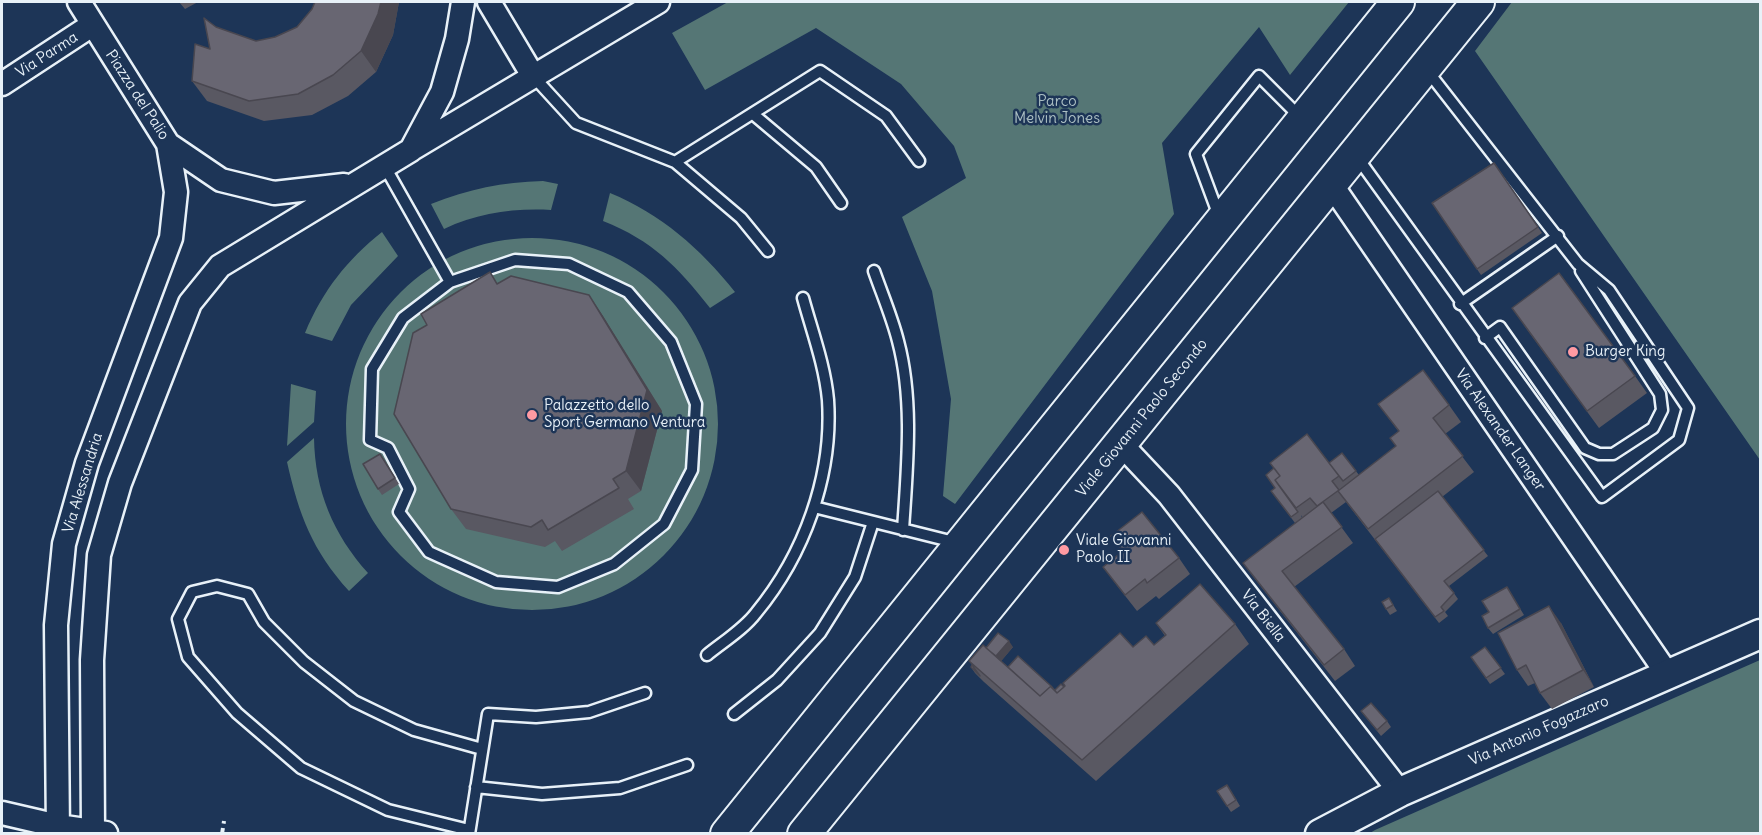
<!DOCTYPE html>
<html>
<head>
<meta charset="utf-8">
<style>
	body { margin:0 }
	#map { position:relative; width:1762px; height:835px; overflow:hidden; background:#1d3557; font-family:Delius,sans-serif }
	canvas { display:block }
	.frame { position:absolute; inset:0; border:3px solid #e8f1f8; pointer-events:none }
</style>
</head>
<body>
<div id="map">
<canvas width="1762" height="835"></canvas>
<div class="frame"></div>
</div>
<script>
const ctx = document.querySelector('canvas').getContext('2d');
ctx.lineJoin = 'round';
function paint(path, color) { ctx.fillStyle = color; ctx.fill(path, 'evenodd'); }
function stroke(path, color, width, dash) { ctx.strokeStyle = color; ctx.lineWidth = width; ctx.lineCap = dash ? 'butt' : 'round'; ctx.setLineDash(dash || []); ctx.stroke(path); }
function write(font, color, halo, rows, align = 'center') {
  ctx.font = font + ' Delius,sans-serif'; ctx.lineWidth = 5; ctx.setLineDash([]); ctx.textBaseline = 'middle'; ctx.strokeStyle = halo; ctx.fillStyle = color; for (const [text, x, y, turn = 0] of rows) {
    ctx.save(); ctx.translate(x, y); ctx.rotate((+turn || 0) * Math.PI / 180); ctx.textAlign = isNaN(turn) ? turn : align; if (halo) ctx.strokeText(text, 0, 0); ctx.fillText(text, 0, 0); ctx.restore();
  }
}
const green = new Path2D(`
	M 728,2 L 1349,2 L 1290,75 L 1259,27 L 1162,143 L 1174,214 L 955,504 L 943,496 L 951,399 L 932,291 L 902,217 L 966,178 L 954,146 L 901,84 L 816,28 L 705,90 L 672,33 Z
	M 1512,2 L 1760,2 L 1760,460 L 1475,51 Z
	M 543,181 L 558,184 L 551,210 C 514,208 478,213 444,229 L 431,204 C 469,189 502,182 543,181 Z
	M 610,193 C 661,214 700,248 735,292 L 710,308 C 677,266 653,241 603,221 Z
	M 382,232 L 398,256 L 351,305 L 332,341 L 305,333 C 323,290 347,260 382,232 Z
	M346 424a186 186 0 1 1 372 0a186 186 0 1 1-372 0Z
	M 291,384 L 316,391 L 314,422 L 287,446 Z
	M 314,438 C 315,491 333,534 368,573 L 349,591 C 312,550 299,515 287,462 Z
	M 1760,660 L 1760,833 L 1370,833 L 1375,830 Z`);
const path = new Path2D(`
	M 222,834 L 224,821`);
const service = new Path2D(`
	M 533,76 L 576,123 L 675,162 L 820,71 L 886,116 L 919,161
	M 753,114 L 816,167 L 841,203
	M 1357,157 L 1602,497 L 1679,440 L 1688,408 L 1609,290 L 1578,264 L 1426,69
	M 675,162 L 741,218 L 768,251
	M 384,165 L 450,282 L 403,318 L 372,369 L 370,440 L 388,448 L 409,489 L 399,512 L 429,552 L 440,557 L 496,582 L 558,587 L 614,564 L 664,524 L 692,470 L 696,404 L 671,342 L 628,292 L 569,264 L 515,260 L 450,282
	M 1219,216 L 1196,154 L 1259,76 L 1300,117
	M 874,271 C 882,294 892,317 898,341 C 914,401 907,468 903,530
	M 1460,304 L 1558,236
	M 1485,338 L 1500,327 L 1585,448 L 1599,454 L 1613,454 L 1653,428 L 1662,410 L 1660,394 L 1581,271
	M 814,507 L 958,543
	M 707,655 C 723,642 744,629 756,613 C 804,555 833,476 828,400 C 825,366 812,331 803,298
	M 734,714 L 777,680 L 820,633 L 855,577 L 873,522
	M 476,787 L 542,794 L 620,788 L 687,765
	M 469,830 L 388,810 L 301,768 L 237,713 L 188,657 L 178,619 L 192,592 L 217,586 L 248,594 L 264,622 L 304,662 L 354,701 L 414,730 L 482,749
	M 469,834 L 488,714 L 536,717 L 589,712 L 645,693`);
const minor = new Path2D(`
	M 79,2 L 168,144 L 221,180 L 274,193 L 344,185
	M 489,2 L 533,76
	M 2,84 L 92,25
	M 412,149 L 658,2
	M 1331,184 L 1668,675
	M 1121,444 L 1169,495 L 1400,792
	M 2,813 L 58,826 L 106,833
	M 58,834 L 56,625 L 64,544 L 87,463 L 171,238 L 176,192 L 168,144
	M 93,834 L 92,660 L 99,555 L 120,483 L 190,303 L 220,266 L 411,150 L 442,92 L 457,39 L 463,2`);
const tertiary = new Path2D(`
	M 1320,834 L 1400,792 L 1760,634`);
const secondary = new Path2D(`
	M 727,834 L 1398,2
	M 804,834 L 1478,2`);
const wall = new Path2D(`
	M 179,2 L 198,2 L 185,9 Z
	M 315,2 L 399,2 L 393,35 L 376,72 L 348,96 L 312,115 L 264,121 L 207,101 L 192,81 L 210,49 L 216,27 L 256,41 L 275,37 L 297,27 L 312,9 Z
	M 1494,163 L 1542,233 L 1481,275 L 1432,203 Z
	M 498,284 L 589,295 L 603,316 L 662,411 L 641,491 L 628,499 L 634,509 L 562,551 L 555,541 L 545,547 L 466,529 L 451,509 Z
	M 1523,324 L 1635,376 L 1647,393 L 1599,428 Z
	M 1378,404 L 1449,405 L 1461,422 L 1445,434 L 1474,472 L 1442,497 L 1488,556 L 1449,586 L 1458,599 L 1445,612 L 1448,616 L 1439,623 L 1346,502 L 1331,513 L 1353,543 L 1294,587 L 1344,649 L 1355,666 L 1335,681 L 1255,579 L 1243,563 L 1303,518 L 1301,515 L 1302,518 L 1295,523 L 1271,491 L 1329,463 L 1342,453 L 1359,475 L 1396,446 L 1390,438 L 1399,432 Z
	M 384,459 L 399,484 L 382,495 L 378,489 Z
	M 1111,536 L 1179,558 L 1190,574 L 1159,599 L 1156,596 L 1137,611 L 1115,583 L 1103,567 L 1122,552 Z
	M 1507,587 L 1524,615 L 1493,634 L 1488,628 L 1489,612 Z
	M 1389,598 L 1397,611 L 1390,615 L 1386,609 Z
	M 1156,623 L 1235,624 L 1249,644 L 1096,781 L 984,682 L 975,673 L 971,667 L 972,665 L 969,661 L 986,648 L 1013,647 L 1001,661 L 1008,667 L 1055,690 L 1064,687 L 1133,647 L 1154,645 L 1165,636 Z
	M 1561,623 L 1594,687 L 1552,709 L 1540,693 L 1535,683 L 1528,686 L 1517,670 Z
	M 1485,647 L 1505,674 L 1490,684 L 1471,657 Z
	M 1361,711 L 1387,721 L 1391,727 L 1381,736 Z
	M 1231,791 L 1240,806 L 1231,812 L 1227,806 Z`);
const shadedWall = new Path2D(`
	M 381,2 L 399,2 L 393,35 L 376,72 L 361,51 Z
	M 589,295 L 603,316 L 662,411 L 641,491 L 626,471 Z
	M 1549,606 L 1561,623 L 1594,687 L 1583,670 Z
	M 1009,641 L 1013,647 L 988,677 L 982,673 Z`);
const building = new Path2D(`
	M 315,2 L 381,2 L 378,14 L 361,51 L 333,75 L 298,94 L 249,101 L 192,81 L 195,44 L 210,49 L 204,18 L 216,27 L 256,41 L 275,37 L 297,27 L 312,9 Z
	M 1494,163 L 1538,227 L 1477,269 L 1432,203 Z
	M 490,272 L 497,284 L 511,276 L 589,295 L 647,390 L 626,471 L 613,479 L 619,488 L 548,530 L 542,520 L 531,527 L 451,509 L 394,414 L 413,333 L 427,325 L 421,314 Z
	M 1559,273 L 1635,376 L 1587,411 L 1512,308 Z
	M 1423,370 L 1449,405 L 1433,418 L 1463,456 L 1368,529 L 1338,491 L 1396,446 L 1390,438 L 1399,431 L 1378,404 Z
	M 1307,434 L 1339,476 L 1332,481 L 1339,490 L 1317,506 L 1310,498 L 1296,508 L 1275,480 L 1280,476 L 1270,463 Z
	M 1342,453 L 1356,471 L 1343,481 L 1329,463 Z
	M 380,454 L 395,478 L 378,489 L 363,464 Z
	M 1274,468 L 1280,476 L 1275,480 L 1298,512 L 1291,517 L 1271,491 L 1275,488 L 1266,475 Z
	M 1438,491 L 1484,550 L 1444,581 L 1454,593 L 1441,607 L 1444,611 L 1435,617 L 1375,539 Z
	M 1323,502 L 1342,527 L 1282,571 L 1344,649 L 1324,665 L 1243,563 Z
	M 1142,512 L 1179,558 L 1147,583 L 1145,579 L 1125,595 L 1103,567 L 1123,551 L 1111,536 Z
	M 1200,584 L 1235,624 L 1082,760 L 969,661 L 983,645 L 1040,696 L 1051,686 L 1057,693 L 1065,686 L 1063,683 L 1120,633 L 1133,647 L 1146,636 L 1154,645 L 1166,635 L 1156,623 Z
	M 1507,587 L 1520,609 L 1488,628 L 1482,616 L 1489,612 L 1482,601 Z
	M 1389,598 L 1393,605 L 1386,609 L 1382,602 Z
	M 1549,606 L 1583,670 L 1540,693 L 1526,665 L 1517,670 L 1498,633 Z
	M 998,633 L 1009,641 L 996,656 L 986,648 Z
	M 1485,647 L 1501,668 L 1486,678 L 1471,657 Z
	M 1018,656 L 1051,686 L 1040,696 L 1008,667 Z
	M 972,665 L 980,676 L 971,667 Z
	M 1061,684 L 1064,687 L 1057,693 L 1051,687 L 1055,690 Z
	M 1371,703 L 1387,721 L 1377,730 L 1361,711 Z
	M 1227,785 L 1236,800 L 1227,806 L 1217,791 Z`);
const markers = [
	[1573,352,6,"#ff9aa2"],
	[532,415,6,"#ff9aa2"],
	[1064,550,6,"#ff9aa2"]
];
const streetNames = [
	["Via Parma",47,55,-33],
	["Piazza del Palio",137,95,57],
	["Viale Giovanni Paolo Secondo",1142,418,-51],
	["Via Alexander Langer",1500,430,55],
	["Via Alessandria",83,483,-73],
	["Via Biella",1263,616,52],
	["Via Antonio Fogazzaro",1539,731,-24]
];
const parkNames = [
	["Parco",1057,102],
	["Melvin Jones",1057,119]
];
const poiNames = [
	["Burger King",1585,352],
	["Palazzetto dello",544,406],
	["Sport Germano Ventura",544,423],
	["Viale Giovanni",1076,541],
	["Paolo II",1076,558]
];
paint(green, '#557675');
stroke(service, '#e8f1f8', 15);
stroke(minor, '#e8f1f8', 27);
stroke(tertiary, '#e8f1f8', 33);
stroke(secondary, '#e8f1f8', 36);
stroke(path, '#e8f1f8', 4, [6, 4.5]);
stroke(service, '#1d3557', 10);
stroke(minor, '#1d3557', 22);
stroke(tertiary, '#1d3557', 28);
stroke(secondary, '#1d3557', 32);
paint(wall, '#595862');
paint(shadedWall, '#494750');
paint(building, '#686672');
stroke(building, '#494750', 1.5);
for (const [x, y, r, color] of markers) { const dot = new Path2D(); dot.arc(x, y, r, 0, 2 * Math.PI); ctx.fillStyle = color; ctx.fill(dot); stroke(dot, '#1d3557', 2); }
write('15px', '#e8f1f8', '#1d3557', streetNames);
write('15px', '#adc0c4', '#1d3557', parkNames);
write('15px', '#e8f1f8', '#1d3557', poiNames, 'left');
</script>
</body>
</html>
